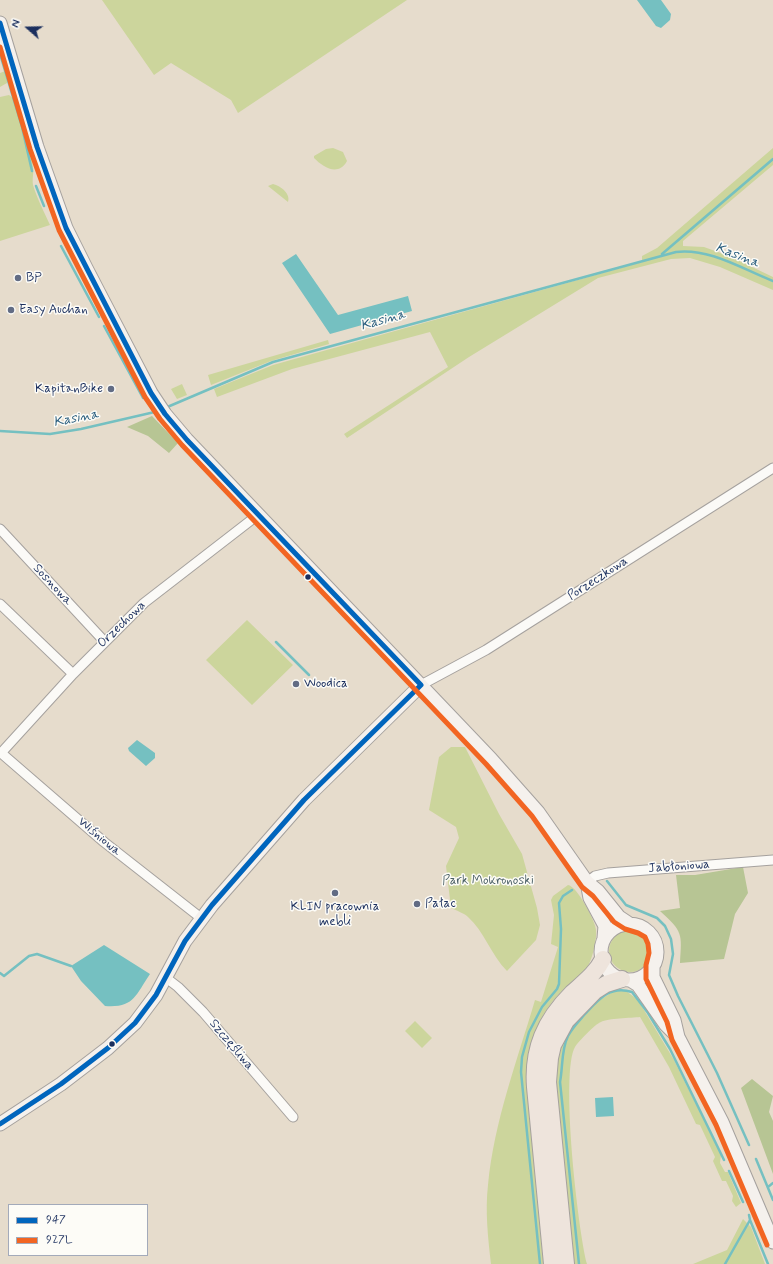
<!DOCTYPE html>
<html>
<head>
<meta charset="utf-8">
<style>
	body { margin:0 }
	#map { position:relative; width:773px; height:1264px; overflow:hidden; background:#e6dccc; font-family:Mynerve,sans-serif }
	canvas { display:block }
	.legend { position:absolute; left:8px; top:1204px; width:140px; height:52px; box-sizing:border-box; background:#fdfcf7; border:1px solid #a3aaba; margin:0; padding:5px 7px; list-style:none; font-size:12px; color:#1b2f5e }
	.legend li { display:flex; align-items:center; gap:8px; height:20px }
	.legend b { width:20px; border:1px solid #a3aaba }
	.north { position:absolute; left:8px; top:8px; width:40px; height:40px; -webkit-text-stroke:3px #fdfcf7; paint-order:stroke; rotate:290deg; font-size:11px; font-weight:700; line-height:16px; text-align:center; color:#1b2f5e }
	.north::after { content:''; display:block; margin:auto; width:14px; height:18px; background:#1b2f5e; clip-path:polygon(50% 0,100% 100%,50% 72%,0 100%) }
</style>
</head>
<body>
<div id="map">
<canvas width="773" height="1264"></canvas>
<ul class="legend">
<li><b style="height:5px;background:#0065bd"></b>947</li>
<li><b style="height:5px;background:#f26522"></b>927L</li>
</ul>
<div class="north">N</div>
</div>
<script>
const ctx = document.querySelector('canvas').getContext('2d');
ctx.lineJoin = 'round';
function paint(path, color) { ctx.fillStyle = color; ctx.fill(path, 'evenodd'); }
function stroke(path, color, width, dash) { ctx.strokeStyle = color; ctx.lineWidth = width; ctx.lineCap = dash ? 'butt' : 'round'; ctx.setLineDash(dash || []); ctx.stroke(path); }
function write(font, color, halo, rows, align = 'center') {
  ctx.font = font + ' Mynerve,sans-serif'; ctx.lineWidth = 3; ctx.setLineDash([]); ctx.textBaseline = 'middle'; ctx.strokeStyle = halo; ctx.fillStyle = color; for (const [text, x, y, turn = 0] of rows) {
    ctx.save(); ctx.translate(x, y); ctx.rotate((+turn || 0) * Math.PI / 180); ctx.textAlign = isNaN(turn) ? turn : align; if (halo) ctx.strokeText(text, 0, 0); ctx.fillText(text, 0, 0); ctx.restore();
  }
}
const green = new Path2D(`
	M 102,0 L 407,0 L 238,113 L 231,100 L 171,63 L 154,75 Z
	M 8,70 L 7,83 L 0,87 L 0,73 Z
	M 9,95 C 25,105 31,148 33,167 C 34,172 32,179 33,185 C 37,198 44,212 50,225 L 0,241 L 0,97 Z
	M 333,148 L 343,152 L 347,161 C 338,177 323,167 314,158 L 314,156 L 326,149 Z
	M 773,148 L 773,165 L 683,241 L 683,246 L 704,247 L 729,256 L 773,277 L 773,290 L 720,267 L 690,258 L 671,259 L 598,278 L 469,357 L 347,438 L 344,434 L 448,367 L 430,332 L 292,369 L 217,397 L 214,389 L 273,365 L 642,262 L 642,256 L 657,248 Z
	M 273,184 C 281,186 291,194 288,202 L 268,186 Z
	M 328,340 L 329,344 L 271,361 L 211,385 L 208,375 Z
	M 182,384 L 187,395 L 177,399 L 171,389 Z
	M 247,620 L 293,665 L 252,705 L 206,660 Z
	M 451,747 L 465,747 L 499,814 L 522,854 L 537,908 L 540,925 L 536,940 L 507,971 C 491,955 484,931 468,917 C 464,913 457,911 451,908 L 446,866 L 459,838 L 456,827 L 429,810 L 439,757 Z
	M 568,885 C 577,886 596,922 596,930 C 597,939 593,956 589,964 C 585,974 571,982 563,990 C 539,1013 530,1042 526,1075 L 545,1264 L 491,1264 C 488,1238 485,1211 488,1185 C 494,1122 517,1061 535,1000 L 541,1002 L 558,947 L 551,944 L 554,915 L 551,900 L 553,896 Z
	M609 951a21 21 0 1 1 42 0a21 21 0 1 1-42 0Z
	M 614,991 L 626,991 L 637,999 L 644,1010 L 674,1060 L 721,1155 L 720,1163 L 725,1172 L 728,1172 L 741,1203 L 736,1207 L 732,1201 L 733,1196 L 726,1181 L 722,1181 L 713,1161 L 715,1157 L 700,1125 L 696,1124 L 669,1067 L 640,1017 C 631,1018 608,1018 601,1022 C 595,1024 578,1042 575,1047 C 560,1073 578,1230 587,1264 L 571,1264 L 561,1165 L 555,1063 L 565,1033 L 597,997 L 600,1000 Z
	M 415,1021 L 432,1038 L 422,1048 L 405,1031 Z
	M 743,1219 L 751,1227 L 765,1264 L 693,1264 L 727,1250 Z`);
const forest = new Path2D(`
	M 152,416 L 178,443 L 169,453 L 148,436 L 127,427 Z
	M 743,867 L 748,893 L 735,914 L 724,959 L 680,963 C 682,933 683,932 660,911 L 680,908 L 676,875 L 695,875 Z
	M 752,1079 L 773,1096 L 769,1112 L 773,1121 L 773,1174 L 741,1088 Z`);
const water = new Path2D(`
	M 637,0 L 661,0 L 671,14 L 670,20 L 661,28 L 656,26 Z
	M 296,254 L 338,315 L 408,296 L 412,311 L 330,334 L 282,263 Z
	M 137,740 L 155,753 L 155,758 L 146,766 L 129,751 L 128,748 Z
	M 104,945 L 150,974 C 135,996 134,1008 105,1006 L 81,981 L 71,966 Z
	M 613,1097 L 614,1116 L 596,1117 L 595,1098 Z`);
const stream = new Path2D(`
	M 0,54 L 22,127 L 32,171
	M 36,186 L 44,206
	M 61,246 L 99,317
	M 662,254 L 773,159
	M 104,326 L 143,398
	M 165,408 L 273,362 L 676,252 C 710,248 742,269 773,281
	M 0,431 L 50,434 L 81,429 L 159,411
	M 276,642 L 309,675
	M 607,881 L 626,905 L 657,918 L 665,926 L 671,939 L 673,954 L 669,975 L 678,996 L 717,1073 L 749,1145
	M 0,973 L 4,976 L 29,956 L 37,954 L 71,966
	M 756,1159 L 773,1200
	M 729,1171 L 743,1202
	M 768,1187 L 773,1183
	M 750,1220 L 768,1264
	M 540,1264 L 521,1072 L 522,1057 L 529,1032 L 542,1007 L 557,989 L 559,984 L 561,929 L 559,903 L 563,896 L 572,890
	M 579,1264 L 560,1082 C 563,1067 561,1050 568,1036 C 572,1028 579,1021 585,1014 C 599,999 610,985 632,992 L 648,1013 L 670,1049 L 724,1160
	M 725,1264 L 750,1220 L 749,1215`);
const street = new Path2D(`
	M 0,529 L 104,641
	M 0,604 L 73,674
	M 421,685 L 486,650 L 773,468
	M 0,752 L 104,842 L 201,918
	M 1,753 L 73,674 L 144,603 L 259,514
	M 587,882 L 595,876 L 608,873 L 773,860
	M 165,977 L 178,987 L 203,1012 L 293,1117`);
const secondary = new Path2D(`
	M 0,23 L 37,147 L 66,228 L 86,268 L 151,393 L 165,414 L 187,440 L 491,759 L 538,812 L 587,882 L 598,891 L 619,917 L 628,923
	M 587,882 L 590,898 L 605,926 L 604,938
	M601 952a28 28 0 1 1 56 0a28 28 0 1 1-56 0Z
	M 653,966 L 653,977 L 674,1020 L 678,1037 L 722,1122 L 773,1242
	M 630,980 L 638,985 L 666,1025 L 678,1037
	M 0,1124 L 61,1084 L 108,1048 L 135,1023 L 156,995 L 185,941 L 212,905 L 304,800 L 421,685`);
const highway = new Path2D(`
	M 552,1264 L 535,1087 C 532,1049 545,1020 572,993 C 584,982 596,973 603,959
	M 566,1264 L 548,1082 L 550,1058 L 553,1045 L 566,1021 L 595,991 L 606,984 L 622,979`);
const bus1 = new Path2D(`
	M 0,23 L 37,147 L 66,228 L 151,393 L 165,414 L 187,440 L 421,685
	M 0,1124 L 61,1084 L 108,1048 L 135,1023 L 156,995 L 185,941 L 212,905 L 304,800 L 421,685`);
const bus2 = new Path2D(`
	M 0,47 L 30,149 L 59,230 L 145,397 L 160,419 L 182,445 L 486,764 L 532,816 L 582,887 L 593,896 L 614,922 L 625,929 L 638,933 L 645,937 L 648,944 L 649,953 L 646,965 L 646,979 L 667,1022 L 672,1040 L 716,1125 L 767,1245`);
const markers = [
	[18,278,4,"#626c84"],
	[11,310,4,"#626c84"],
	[111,389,4,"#626c84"],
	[308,577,3.5,"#1b2f5e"],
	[296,684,4,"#626c84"],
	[335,893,4,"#626c84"],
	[417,904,4,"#626c84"],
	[112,1044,3.5,"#1b2f5e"]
];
const poiNames = [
	["BP",26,278],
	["Easy Auchan",19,310],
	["KapitanBike",103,389,"right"],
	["Woodica",304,684],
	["Pałac",425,904],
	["KLIN pracownia",335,907,"center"],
	["mebli",335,922,"center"]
];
const streetNames = [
	["Porzeczkowa",598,579,-33],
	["Sosnowa",52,585,47],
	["Orzechowa",122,625,-44],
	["Wiśniowa",99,837,40],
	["Jabłoniowa",679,867,-4],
	["Szczęśliwa",231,1045,50]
];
const parkNames = [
	["Park Mokronoski",488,881]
];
const waterNames = [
	["Kasina",737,256,22],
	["Kasina",383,321,-15],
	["Kasina",76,419,-11]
];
paint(green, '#ccd59c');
paint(forest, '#b7c594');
paint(water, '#75c0c1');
stroke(stream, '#75c0c1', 2.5);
stroke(street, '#a5a19e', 11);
stroke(secondary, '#a5a19e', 15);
stroke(highway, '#a5a19e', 18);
stroke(street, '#fbfaf7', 9);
stroke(secondary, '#f5f1ed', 13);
stroke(highway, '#eee4dc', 16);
stroke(bus1, '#0065bd', 5);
stroke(bus2, '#f26522', 5);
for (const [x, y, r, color] of markers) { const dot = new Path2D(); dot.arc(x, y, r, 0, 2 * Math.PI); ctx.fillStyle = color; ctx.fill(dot); stroke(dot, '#fdfcf7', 1.5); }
write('13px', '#1b2f5e', '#fdfcf7', poiNames, 'left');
write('13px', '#1b2f5e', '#fdfcf7', streetNames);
write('13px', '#4a5f65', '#fdfcf7', parkNames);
write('italic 14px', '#2a5e7f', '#fdfcf7', waterNames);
</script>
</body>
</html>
